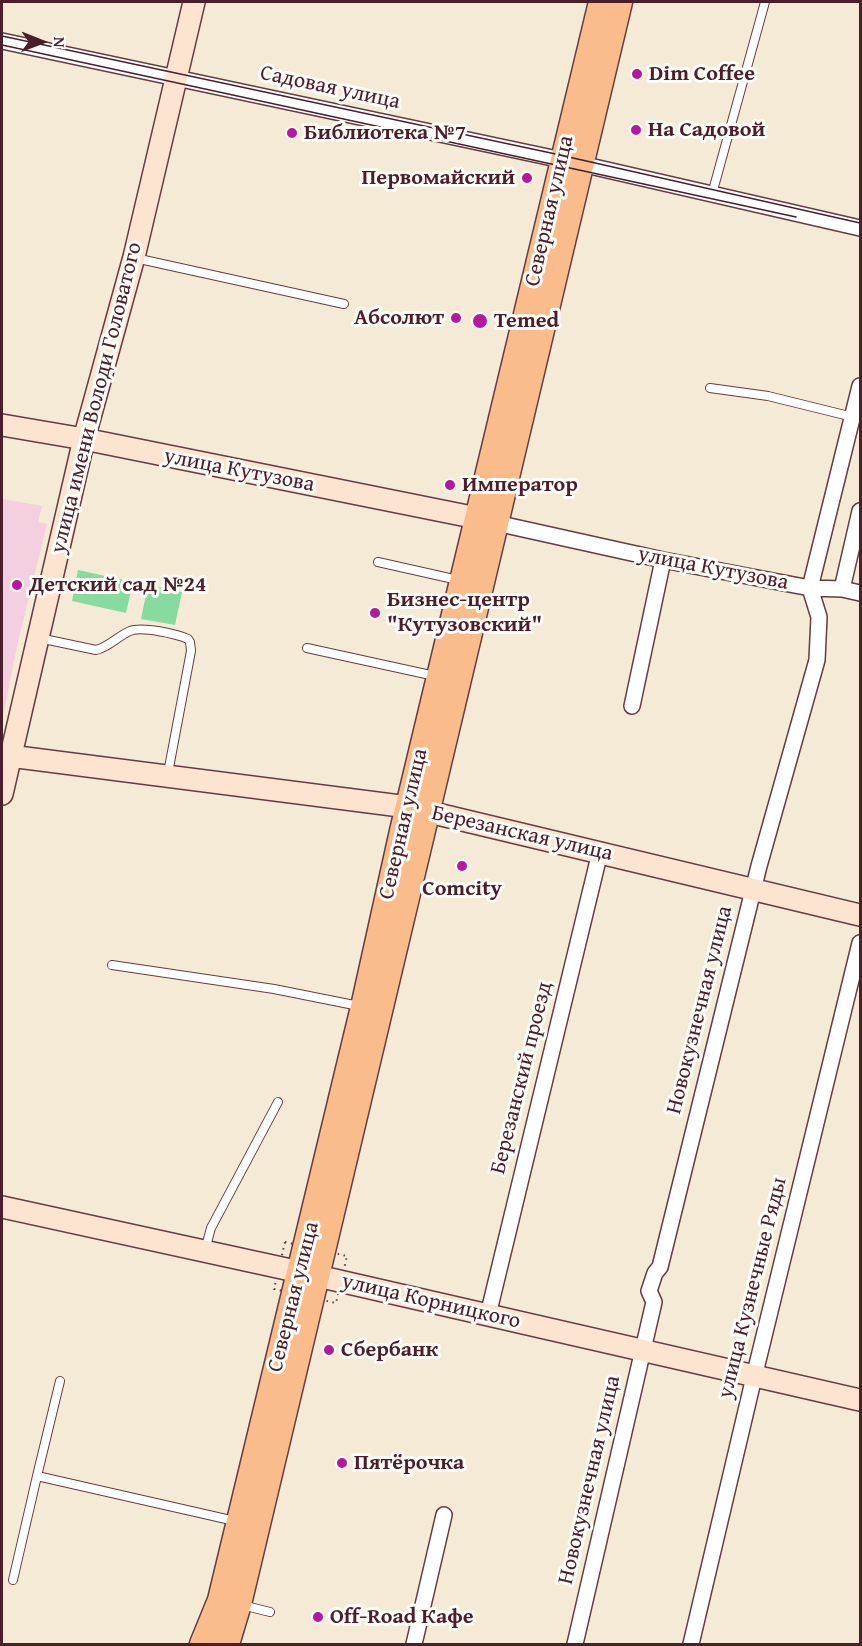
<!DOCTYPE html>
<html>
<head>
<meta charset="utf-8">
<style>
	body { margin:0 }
	#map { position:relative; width:862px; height:1646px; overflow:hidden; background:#f5ead5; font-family:"Gentium Book Plus",serif }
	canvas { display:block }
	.frame { position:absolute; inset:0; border:3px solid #4a1f2b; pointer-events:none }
	.north { position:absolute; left:12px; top:12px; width:60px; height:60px; -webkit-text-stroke:4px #fdfcf7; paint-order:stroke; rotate:91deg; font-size:16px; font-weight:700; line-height:24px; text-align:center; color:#4a1f2b }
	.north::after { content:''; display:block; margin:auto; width:21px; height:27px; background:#4a1f2b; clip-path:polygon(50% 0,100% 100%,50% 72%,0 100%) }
</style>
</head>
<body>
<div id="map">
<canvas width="862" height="1646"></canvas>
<div class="frame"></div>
<div class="north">N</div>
</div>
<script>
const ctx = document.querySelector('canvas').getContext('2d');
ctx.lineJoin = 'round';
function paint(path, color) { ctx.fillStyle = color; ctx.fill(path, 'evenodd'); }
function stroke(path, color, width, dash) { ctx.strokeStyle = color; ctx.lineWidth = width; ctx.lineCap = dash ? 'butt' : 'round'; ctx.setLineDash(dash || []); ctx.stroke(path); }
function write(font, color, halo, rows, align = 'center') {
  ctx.font = font + ' "Gentium Book Plus",serif'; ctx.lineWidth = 6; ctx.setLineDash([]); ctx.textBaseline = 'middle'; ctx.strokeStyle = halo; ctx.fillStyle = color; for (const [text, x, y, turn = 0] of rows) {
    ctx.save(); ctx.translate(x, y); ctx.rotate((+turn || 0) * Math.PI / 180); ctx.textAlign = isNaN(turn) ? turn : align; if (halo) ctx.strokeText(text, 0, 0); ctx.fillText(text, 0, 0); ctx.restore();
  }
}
const built = new Path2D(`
	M 2,499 L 42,506 L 38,522 L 47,524 L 17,646 L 2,722 Z`);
const green = new Path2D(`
	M 78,570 L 133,582 L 126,613 L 72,601 Z
	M 148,585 L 182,592 L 175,625 L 141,619 Z`);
const path = new Path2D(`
	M 285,1242 L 347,1256 L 336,1303 L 274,1289 Z`);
const lane = new Path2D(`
	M 712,194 L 765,2
	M 135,258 L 344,304
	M 710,388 L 768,396 L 853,417
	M 378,562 L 458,580
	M 39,638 L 96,650 C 109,647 118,636 130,631 C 142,626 177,634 188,639 L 190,642 L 191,651 L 168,773
	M 307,648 L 435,676
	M 112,965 L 274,989 L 359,1006
	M 205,1250 L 211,1228 L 278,1102
	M 37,1476 L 60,1381
	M 13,1580 L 37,1476 L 235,1521
	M 242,1605 L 270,1612`);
const street = new Path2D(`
	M 2,41 L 581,164 L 860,228
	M 496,523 L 663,560 L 810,588 L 842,589 L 860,593
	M 842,589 L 860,511
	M 632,706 L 663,560
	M 488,1315 L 600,852
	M 414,1644 L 444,1515
	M 575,1644 L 654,1302 L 649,1291 L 655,1273 L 660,1267 L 759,866 L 817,660 L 819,617 L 810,588 L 860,386
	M 691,1644 L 754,1377 L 860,943`);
const secondary = new Path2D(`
	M 2,425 L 84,439 L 477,518
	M 2,755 L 408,807 L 860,915
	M 2,794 L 84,439 L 134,257 L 194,2
	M 2,1207 L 300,1272 L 860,1400`);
const primary = new Path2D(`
	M 202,1644 L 220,1600 L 363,1007 L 402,831 L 601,2
	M 227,1644 L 239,1604 L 620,2`);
const tram = new Path2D(`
	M 2,36 L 551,153 L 860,223
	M 2,45 L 796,217`);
const markers = [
	[637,74,6,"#b5179e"],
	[636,130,6,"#b5179e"],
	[292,133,6,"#b5179e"],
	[527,178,6,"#b5179e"],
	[456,318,6,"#b5179e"],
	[480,321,8,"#b5179e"],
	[450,485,6,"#b5179e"],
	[17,585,6,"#b5179e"],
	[375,613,6,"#b5179e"],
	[462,866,6,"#b5179e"],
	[329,1350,6,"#b5179e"],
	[342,1463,6,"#b5179e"],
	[318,1617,6,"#b5179e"]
];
const poiNames = [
	["Dim Coffee",649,74],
	["На Садовой",648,130],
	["Библиотека №7",304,133],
	["Первомайский",515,178,"right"],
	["Абсолют",444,318,"right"],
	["Temed",494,321],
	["Император",462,485],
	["Детский сад №24",29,585],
	["Бизнес-центр",387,600],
	["\"Кутузовский\"",387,625],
	["Comcity",462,889,"center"],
	["Сбербанк",341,1350],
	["Пятёрочка",354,1463],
	["Off-Road Кафе",330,1617]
];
const streetNames = [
	["Садовая улица",330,88,12],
	["Северная улица",550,211,-77],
	["улица имени Володи Головатого",97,398,-76],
	["улица Кутузова",239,471,11],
	["улица Кутузова",713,569,11],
	["Северная улица",404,824,-77],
	["Березанская улица",522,834,13],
	["Новокузнечная улица",700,1010,-76],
	["Березанский проезд",522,1078,-76],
	["улица Кузнечные Ряды",753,1288,-76],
	["Северная улица",294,1297,-76],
	["улица Корницкого",431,1302,13],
	["Новокузнечная улица",590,1480,-77]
];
paint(built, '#f3cfe0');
paint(green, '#87db9e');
stroke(lane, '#643d44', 10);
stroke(street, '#643d44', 18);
stroke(secondary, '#643d44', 24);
stroke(primary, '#643d44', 27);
stroke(path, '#643d44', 2, [1.5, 4.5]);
stroke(lane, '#fff', 8);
stroke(street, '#fff', 15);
stroke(secondary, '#fde4d0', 21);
stroke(primary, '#f9bc8a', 24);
stroke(tram, '#4a1f2b', 1.5);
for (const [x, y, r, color] of markers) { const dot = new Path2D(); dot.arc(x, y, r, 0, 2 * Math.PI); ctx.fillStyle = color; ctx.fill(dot); stroke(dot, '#fdfcf7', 2); }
write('bold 22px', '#4a1f2b', '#fdfcf7', poiNames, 'left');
write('22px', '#4a1f2b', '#fdfcf7', streetNames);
</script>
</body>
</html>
